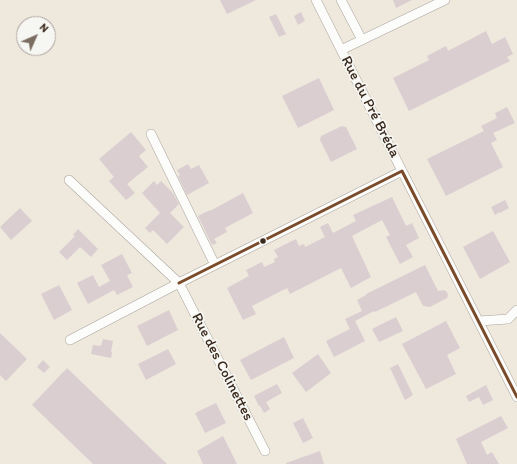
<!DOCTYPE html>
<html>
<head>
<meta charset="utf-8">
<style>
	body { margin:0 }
	#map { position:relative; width:517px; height:464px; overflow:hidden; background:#eee8dd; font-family:Itim,sans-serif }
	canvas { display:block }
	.north { position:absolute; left:16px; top:16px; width:40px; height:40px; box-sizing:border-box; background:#f6f6f2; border:1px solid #aba49d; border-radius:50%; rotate:45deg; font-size:11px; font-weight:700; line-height:16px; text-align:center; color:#3b2a1e }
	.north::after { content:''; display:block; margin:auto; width:14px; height:18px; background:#7a6c61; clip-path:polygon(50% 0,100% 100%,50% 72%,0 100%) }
</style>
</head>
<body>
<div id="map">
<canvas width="517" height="464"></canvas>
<div class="north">N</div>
</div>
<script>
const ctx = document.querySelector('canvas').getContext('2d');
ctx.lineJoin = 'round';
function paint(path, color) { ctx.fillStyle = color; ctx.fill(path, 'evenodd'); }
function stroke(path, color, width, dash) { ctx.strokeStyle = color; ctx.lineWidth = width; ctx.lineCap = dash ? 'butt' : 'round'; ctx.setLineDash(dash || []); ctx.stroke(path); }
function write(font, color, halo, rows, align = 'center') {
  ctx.font = font + ' Itim,sans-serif'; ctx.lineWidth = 3.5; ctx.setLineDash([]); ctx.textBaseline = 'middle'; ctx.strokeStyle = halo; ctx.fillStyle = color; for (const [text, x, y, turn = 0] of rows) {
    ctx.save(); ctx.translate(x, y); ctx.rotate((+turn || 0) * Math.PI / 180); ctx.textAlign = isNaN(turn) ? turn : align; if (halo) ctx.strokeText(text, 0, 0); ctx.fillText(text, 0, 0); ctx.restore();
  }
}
const building = new Path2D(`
	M 220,0 L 256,0 L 227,14 Z
	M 393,0 L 412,0 L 396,8 Z
	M 301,12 L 305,21 L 298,25 L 294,16 Z
	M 276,14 L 286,34 L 279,37 L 269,17 Z
	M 486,31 L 492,44 L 505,37 L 513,54 L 507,57 L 510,61 L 409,111 L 393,78 L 429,60 L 427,56 L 446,46 L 448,51 Z
	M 319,78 L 334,110 L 298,128 L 282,96 Z
	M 507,107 L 515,123 L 493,133 L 497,140 L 491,143 L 503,167 L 446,196 L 427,159 L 484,131 L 481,126 L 497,118 L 495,113 Z
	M 342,126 L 346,127 L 357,149 L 331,162 L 320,140 L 321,136 Z
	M 131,132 L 146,150 L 139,156 L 148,167 L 127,184 L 135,193 L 126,200 L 109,181 L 114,177 L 99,159 Z
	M 188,164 L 191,169 L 199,165 L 209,183 L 187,195 L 178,176 L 180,175 L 177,170 Z
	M 154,181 L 157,185 L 161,181 L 173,193 L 179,204 L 170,213 L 184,227 L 167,244 L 153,230 L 150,233 L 145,228 L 160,213 L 142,193 Z
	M 243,193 L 253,213 L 225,228 L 227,232 L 214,239 L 217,243 L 212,245 L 198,216 L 210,210 L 210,211 Z
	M 392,197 L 406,226 L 412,223 L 419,238 L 406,245 L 413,257 L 400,264 L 386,237 L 390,235 L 382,220 L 352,236 L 371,277 L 351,288 L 341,268 L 290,294 L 287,288 L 252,306 L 256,314 L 243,320 L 227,288 L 249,276 L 246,270 L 262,262 L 264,267 L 275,262 L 274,259 L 278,257 L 274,250 L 296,239 L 299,246 L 304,244 L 305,247 L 325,237 L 320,227 L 328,223 L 333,233 L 356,221 L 353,215 Z
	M 505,200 L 509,208 L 500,213 L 500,212 L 495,215 L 491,207 Z
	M 20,208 L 32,221 L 11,240 L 0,227 Z
	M 78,229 L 98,249 L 91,257 L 80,247 L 67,260 L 59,252 L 75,236 L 73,235 Z
	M 493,231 L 510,262 L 480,279 L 463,247 Z
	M 122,254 L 132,273 L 127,275 L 133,287 L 117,295 L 114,290 L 88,304 L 77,283 L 93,275 L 99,287 L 110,281 L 101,265 Z
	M 425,265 L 438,291 L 444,290 L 447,292 L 448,295 L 447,298 L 430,307 L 423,306 L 416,292 L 375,312 L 374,311 L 355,321 L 365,341 L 334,357 L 326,341 L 350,329 L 345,319 L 362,311 L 357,300 L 366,295 L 366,294 Z
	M 59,285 L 72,310 L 54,320 L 41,294 Z
	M 169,310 L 178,330 L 147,346 L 137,326 Z
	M 396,317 L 403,331 L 379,342 L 372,329 Z
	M 446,321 L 460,348 L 447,355 L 456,374 L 426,389 L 402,344 Z
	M 0,333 L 27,359 L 6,381 L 0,375 Z
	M 284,337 L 294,358 L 251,380 L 240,360 Z
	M 103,339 L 113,341 L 111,352 L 112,352 L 111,358 L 91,354 L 93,345 L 101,346 Z
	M 168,349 L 176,364 L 146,380 L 138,364 Z
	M 318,354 L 331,373 L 306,392 L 292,373 Z
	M 43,360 L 50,367 L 44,373 L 37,367 Z
	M 398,364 L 413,395 L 405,400 L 390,368 Z
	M 67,368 L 167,464 L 93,464 L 32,405 Z
	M 277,384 L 282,393 L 266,402 L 270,409 L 264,413 L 260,406 L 259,406 L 254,396 Z
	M 486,385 L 493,400 L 483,405 L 479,397 L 469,402 L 466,396 Z
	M 216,403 L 226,423 L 205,433 L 195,413 Z
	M 501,416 L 508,428 L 481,442 L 487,455 L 492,452 L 499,464 L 467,464 L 456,439 Z
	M 303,418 L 313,438 L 303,443 L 293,423 Z
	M 223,436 L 237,464 L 203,464 L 197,451 Z
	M 320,451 L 324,464 L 286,464 L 286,463 Z`);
const minor = new Path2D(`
	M 316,0 L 402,171 L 517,397
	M 341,0 L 362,40
	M 341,50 L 445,0
	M 151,134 L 215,265
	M 69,180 L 179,283 L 265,451
	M 479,321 L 508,319 L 517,310
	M 70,340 L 179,283 L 402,171`);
const bus1 = new Path2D(`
	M 179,283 L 402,171 L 517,397`);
const markers = [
	[263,241,3.5,"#3b2a1e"]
];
const streetNames = [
	["Rue du Pré Bréda",370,107,63],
	["Rue des Colinettes",222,367,63]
];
paint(building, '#dbced1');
stroke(minor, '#aaa49d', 10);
stroke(minor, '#fcfcfa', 9);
stroke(bus1, '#7a4b2a', 3);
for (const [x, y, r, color] of markers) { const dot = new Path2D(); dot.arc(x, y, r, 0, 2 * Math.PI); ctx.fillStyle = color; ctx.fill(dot); stroke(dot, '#f6f6f2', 1.5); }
write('15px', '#3b2a1e', '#f6f6f2', streetNames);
</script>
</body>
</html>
